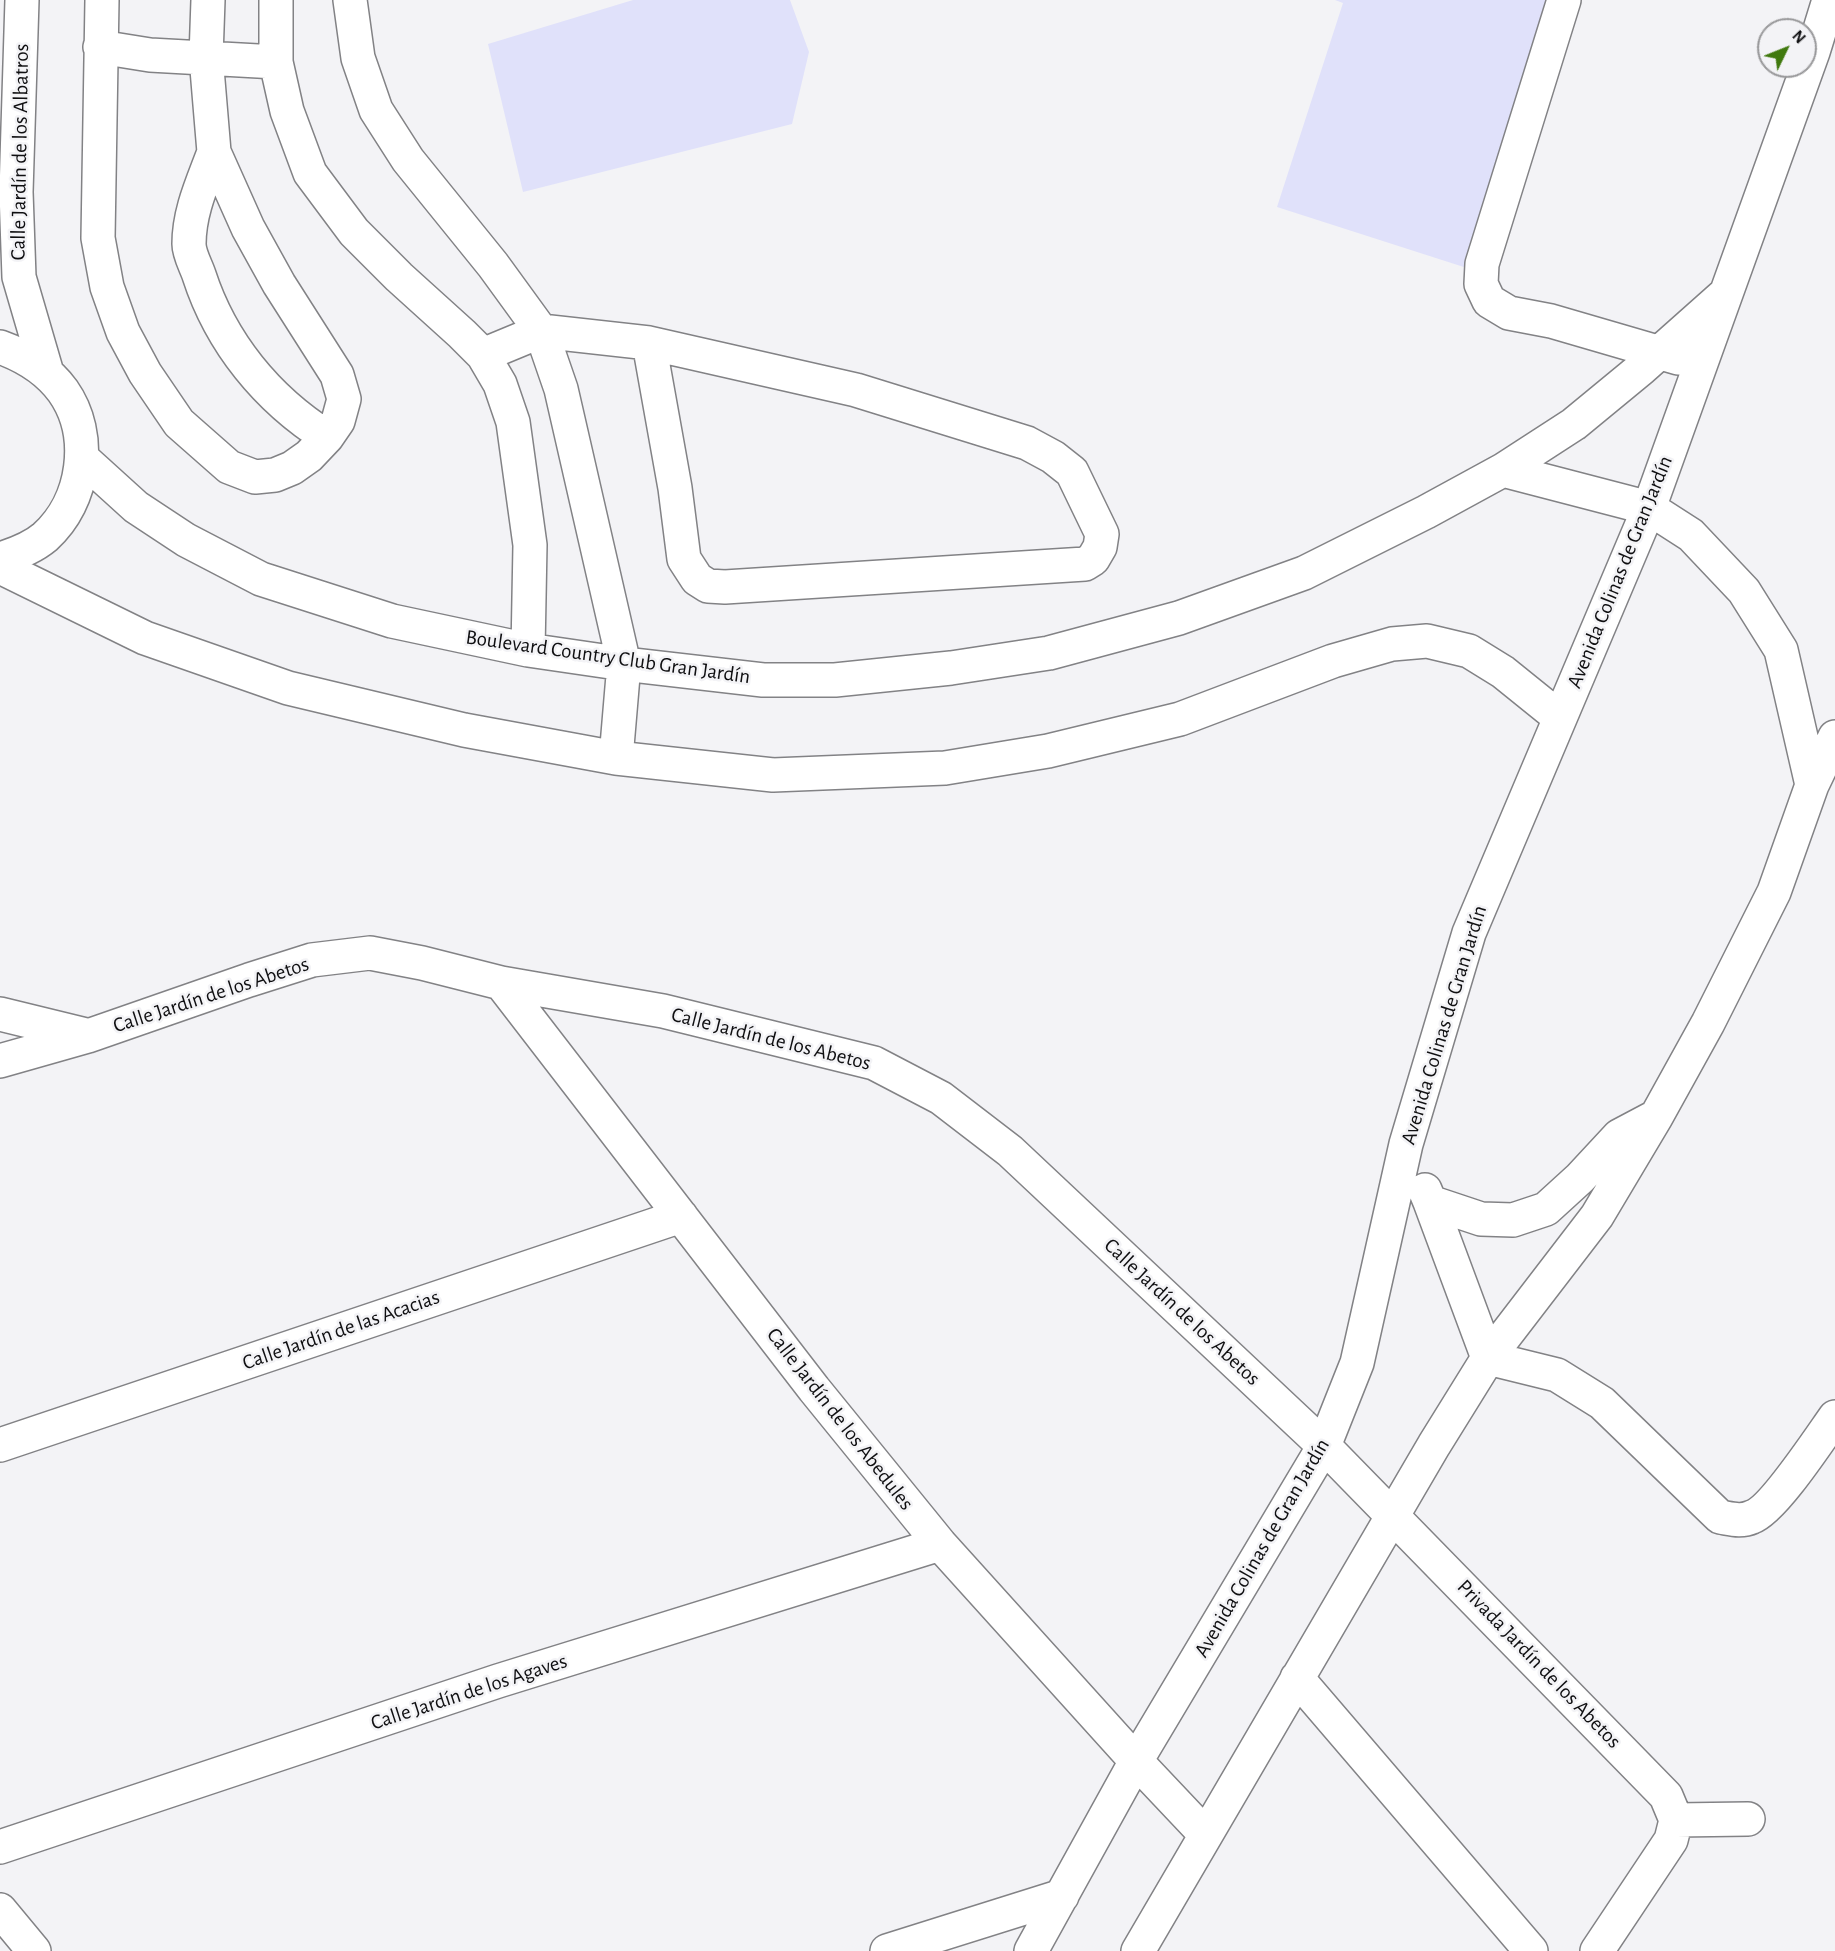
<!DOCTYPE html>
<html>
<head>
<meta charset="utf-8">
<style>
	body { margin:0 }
	#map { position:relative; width:1835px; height:1951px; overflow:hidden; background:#f3f3f6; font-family:"Alegreya Sans",sans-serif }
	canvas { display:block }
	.north { position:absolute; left:1757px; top:18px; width:60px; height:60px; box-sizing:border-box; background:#f3f3f6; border:2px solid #98989a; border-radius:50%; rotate:47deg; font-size:16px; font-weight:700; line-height:24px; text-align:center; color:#0f0f11 }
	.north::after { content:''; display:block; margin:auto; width:21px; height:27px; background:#40790e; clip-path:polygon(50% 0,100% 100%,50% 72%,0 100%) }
</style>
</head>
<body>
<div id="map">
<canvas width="1835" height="1951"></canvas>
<div class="north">N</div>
</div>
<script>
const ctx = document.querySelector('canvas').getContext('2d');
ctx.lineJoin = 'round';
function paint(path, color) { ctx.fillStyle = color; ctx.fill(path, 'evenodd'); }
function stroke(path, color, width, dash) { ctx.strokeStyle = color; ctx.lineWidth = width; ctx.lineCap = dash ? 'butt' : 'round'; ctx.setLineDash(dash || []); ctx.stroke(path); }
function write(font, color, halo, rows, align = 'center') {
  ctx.font = font + ' "Alegreya Sans",sans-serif'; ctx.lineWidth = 5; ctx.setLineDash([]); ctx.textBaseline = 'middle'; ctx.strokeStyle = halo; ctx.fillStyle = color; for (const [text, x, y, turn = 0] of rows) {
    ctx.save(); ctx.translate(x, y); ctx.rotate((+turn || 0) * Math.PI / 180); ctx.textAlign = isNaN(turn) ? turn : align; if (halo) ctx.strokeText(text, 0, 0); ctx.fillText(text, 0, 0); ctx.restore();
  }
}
const green = new Path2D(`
	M 633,0 L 790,0 L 809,52 L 792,124 L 523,192 L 488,44 Z
	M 1335,0 L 1547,0 L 1470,269 L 1277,207 L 1343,3 Z`);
const minor = new Path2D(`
	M 22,0 L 16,192 L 19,277 L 47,373
	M 102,0 L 98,238 L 107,287 L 123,332 L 145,373 L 179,423 L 229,467 L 255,477 L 275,475 L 292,468 L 309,456 L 327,437 L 338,421 L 344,399 L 337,375 L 279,284 L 248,228 L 214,152 L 206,57 L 208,0
	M 276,0 L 276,62 L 287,111 L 310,173 L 354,232 L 399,277 L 462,334 L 483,355 L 500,384 L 513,422 L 530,545 L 528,650
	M 350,0 L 358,58 L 376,110 L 408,160 L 493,265 L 541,331 L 561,389 L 624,664 L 616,758
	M 1564,0 L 1482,264 L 1481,284 L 1489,301 L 1509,313 L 1551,321 L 1678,358
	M 100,47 L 150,55 L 276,62
	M 214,152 C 203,182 189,211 189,244 C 189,254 196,266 199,275 C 221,343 267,399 327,437
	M 0,347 C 25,356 47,369 63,391 C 94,435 85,501 45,537 C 32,548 16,554 0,559
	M 483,355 L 541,331 L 649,343 L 856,390 L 1027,443 L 1053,457 L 1072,472 L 1102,534 L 1100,547 L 1093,559 L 1085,564 L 725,587 L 708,586 L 697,579 L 684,559 L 675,488 L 649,343
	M 82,458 L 136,507 L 186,540 L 261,579 L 392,621 L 528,650 L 624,664 L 763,680 L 835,680 L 951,668 L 1049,653 L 1179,618 L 1304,573 L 1426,512 L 1503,470 L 1574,424 L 1642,368 L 1723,296
	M 1503,470 L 1649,508 L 1691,535 L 1744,591 L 1781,650 L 1812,785
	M 0,567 L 145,638 L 288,688 L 464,730 L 616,758 L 773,775 L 945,768 L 1048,751 L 1180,719 L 1333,661 L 1392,644 L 1427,641 L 1469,651 L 1503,672 L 1560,718
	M 501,983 L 814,1389 L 940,1544 L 1136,1761 L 1205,1834
	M 0,1014 L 86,1035
	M 0,1061 L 88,1036 L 249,980 L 312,960 L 370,953 L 422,963 L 501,983 L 663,1011 L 874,1063 L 941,1098 L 1010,1151 L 1324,1446 L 1666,1796 L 1676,1820 L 1671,1840 L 1597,1951
	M 1425,1190 L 1430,1202 L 1481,1219 L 1513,1220 L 1546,1209 L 1580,1178 L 1619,1136 L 1653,1118
	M 1430,1202 L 1488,1358 L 1557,1375 L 1602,1403 L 1720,1517 C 1732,1519 1741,1522 1752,1517 C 1773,1510 1820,1438 1835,1417
	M 0,1445 L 681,1216
	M 1297,1678 L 1531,1951
	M 1676,1820 L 1748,1819
	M 0,1847 L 498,1681 L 940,1544
	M 0,1910 L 34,1951
	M 887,1951 L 1062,1896
	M 1031,1951 L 1136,1761 L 1324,1446 L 1357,1363 L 1406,1144 L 1469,933 L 1649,508 L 1813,52 L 1829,0
	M 1138,1951 L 1434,1445 L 1488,1358 L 1597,1216 L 1656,1117 L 1708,1023 L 1774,892 L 1812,785 L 1835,737`);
const streetNames = [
	["Calle Jardín de los Albatros",20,152,-89],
	["Avenida Colinas de Gran Jardín",1620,572,-68],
	["Boulevard Country Club Gran Jardín",608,657,8],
	["Calle Jardín de los Abetos",211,995,-18],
	["Avenida Colinas de Gran Jardín",1444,1025,-73],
	["Calle Jardín de los Abetos",771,1039,14],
	["Calle Jardín de los Abetos",1182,1312,43],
	["Calle Jardín de las Acacias",341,1330,-19],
	["Calle Jardín de los Abedules",840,1419,52],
	["Avenida Colinas de Gran Jardín",1262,1548,-60],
	["Privada Jardín de los Abetos",1539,1664,46],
	["Calle Jardín de los Agaves",469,1692,-18]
];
paint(green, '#e0e1fa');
stroke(minor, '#828285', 36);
stroke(minor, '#fff', 33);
write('21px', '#0f0f11', '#f3f3f6', streetNames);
</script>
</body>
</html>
